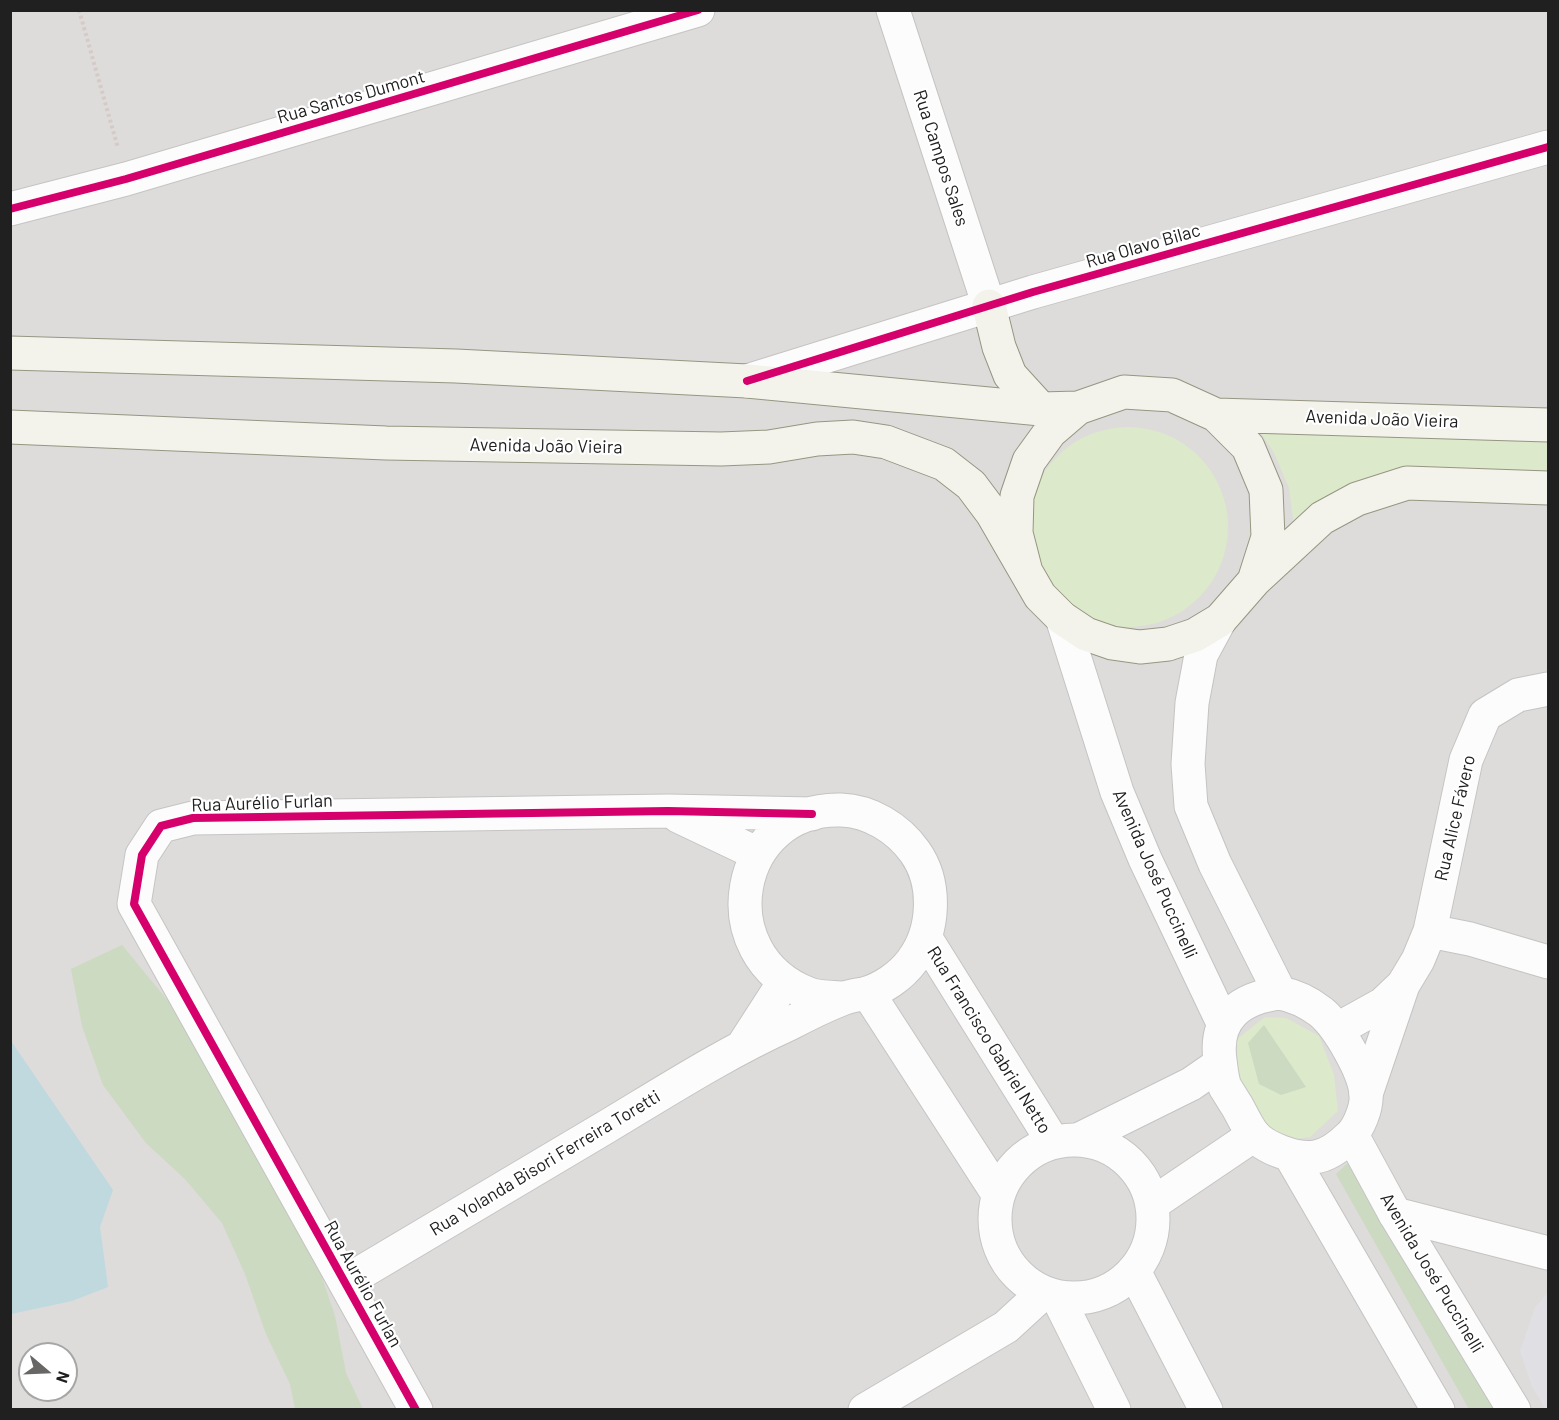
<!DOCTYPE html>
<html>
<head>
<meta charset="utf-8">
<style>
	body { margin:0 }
	#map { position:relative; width:1559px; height:1420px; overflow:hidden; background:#eeece9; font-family:Barlow,sans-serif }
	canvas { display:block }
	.frame { position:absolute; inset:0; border:12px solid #202020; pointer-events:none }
	.north { position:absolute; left:18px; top:1342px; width:60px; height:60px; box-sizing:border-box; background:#fff; border:2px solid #a6a6a6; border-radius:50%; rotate:109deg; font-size:16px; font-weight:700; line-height:24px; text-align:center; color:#202020 }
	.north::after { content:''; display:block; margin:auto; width:21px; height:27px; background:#686766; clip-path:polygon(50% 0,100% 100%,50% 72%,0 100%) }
</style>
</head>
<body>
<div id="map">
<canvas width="1559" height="1420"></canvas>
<div class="frame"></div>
<div class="north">N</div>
</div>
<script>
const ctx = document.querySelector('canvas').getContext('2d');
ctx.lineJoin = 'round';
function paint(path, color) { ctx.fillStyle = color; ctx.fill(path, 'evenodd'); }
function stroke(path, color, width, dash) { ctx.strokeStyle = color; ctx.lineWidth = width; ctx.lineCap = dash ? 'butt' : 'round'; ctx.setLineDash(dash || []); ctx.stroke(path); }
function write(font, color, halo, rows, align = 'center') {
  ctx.font = font + ' Barlow,sans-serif'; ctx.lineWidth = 4.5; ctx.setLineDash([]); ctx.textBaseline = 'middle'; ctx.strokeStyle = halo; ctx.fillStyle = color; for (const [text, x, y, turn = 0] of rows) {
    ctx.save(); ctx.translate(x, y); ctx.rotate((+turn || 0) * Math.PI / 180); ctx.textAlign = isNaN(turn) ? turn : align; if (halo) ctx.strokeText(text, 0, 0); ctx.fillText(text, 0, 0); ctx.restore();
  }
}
const residential = new Path2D(`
	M 10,11 L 1548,11 L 1548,1409 L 11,1409 ZM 30,1354 L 66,1354 L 66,1390 L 30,1390 Z`);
const grass = new Path2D(`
	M1028 527a100 100 0 1 1 200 0a100 100 0 1 1-200 0Z
	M 1259,430 L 1548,442 L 1548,475 L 1464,472 L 1294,526 L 1289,488 L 1274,453 Z
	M 1265,1017 L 1286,1018 L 1319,1036 L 1334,1075 L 1338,1111 L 1310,1137 L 1281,1141 C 1273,1135 1261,1129 1255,1121 C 1239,1096 1235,1067 1237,1039 Z`);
const forest = new Path2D(`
	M 122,945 L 232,1079 L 315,1257 L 335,1316 L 346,1373 L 363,1409 L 295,1409 L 290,1384 L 266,1334 L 245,1274 L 222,1223 L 185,1179 L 146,1143 L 103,1085 L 82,1026 L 71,969 Z
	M 1264,1025 L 1306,1087 L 1281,1095 L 1259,1084 L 1248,1043 Z
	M 1357,1155 L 1500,1409 L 1469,1409 L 1336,1174 Z`);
const plaza = new Path2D(`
	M 1548,1292 L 1548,1409 L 1546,1410 L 1532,1387 L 1520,1351 L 1535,1307 Z`);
const water = new Path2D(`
	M 11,1041 L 113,1190 L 100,1227 L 108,1287 L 72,1301 L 11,1314 Z`);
const path = new Path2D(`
	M 79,10 L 118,148`);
const minor = new Path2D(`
	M 893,10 L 989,306
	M 10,209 L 126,179 L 698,10
	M 747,381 L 1033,292 L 1548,147
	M 678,816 L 758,854
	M 1430,931 L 1470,939 L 1548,962
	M 925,937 L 1053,1142
	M 868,993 L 998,1194
	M 1338,1029 L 1383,1004 L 1403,985
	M 744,1044 L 784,982
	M 1366,1094 L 1403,985 L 1418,960 L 1430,931 L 1466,760 L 1485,715 L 1518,695 L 1548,689
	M 1080,1139 L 1191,1084 L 1220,1064
	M995 1219a79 79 0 1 1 158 0a79 79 0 1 1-158 0Z
	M 1152,1204 L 1254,1135
	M 1395,1214 L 1548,1253
	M 1134,1271 L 1206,1410
	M 345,1282 C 432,1231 519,1179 606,1127 C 666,1091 725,1053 789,1024 C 806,1015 824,1006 842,999 C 849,996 857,995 864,994 C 882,989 901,976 912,961 C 935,931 937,883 915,852 C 898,828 870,811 841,810 C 734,807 707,955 809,994 C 819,998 833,997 844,998
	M 1058,1298 L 1114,1410
	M 416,1410 L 134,904 L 142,855 L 161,826 L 193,818 L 668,811 L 812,814
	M 865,1410 L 1006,1327 L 1043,1293`);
const tertiary = new Path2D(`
	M 1062,618 L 1117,792 L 1145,859 L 1223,1023
	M 1220,620 L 1201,655 L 1192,703 L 1188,764 L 1191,806 L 1215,864 L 1280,993
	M 1280,993 C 1296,996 1308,1002 1321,1012 C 1338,1026 1365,1072 1366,1095 C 1367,1107 1359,1128 1350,1136 C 1341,1145 1329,1155 1315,1157 C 1297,1160 1264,1148 1253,1134 C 1247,1126 1242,1115 1237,1106 C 1233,1100 1229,1093 1225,1087 C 1222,1079 1221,1068 1220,1060 C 1214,1017 1241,998 1280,993 Z
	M 1352,1135 L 1395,1214 L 1514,1410
	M 1290,1155 L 1438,1410`);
const secondary = new Path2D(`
	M 989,306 L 999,347 L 1010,375 L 1041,409
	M 10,353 L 456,366 L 747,381 L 1041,409 L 1078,408
	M 1216,415 L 1548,425
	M 10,427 L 386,443 L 721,449 L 769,447 L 817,439 L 853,437 L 886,442 L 944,464 L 971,485 L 992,513 L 1040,596 L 1062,618 L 1086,634 L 1112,643 L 1140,647 L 1168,644 L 1195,635 L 1220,620 L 1254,581 L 1268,537 L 1266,490 L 1248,447 L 1216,415 L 1172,395 L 1124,392 L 1078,408 L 1050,432 L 1029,461 L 1017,496 L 1016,533 L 1025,568
	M 1255,580 L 1322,518 L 1357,499 L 1407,483 L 1548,488`);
const cycleway = new Path2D(`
	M 10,209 L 126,179 L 698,10
	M 747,381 L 1033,292 L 1548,147
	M 416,1410 L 134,904 L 142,855 L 161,826 L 193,818 L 668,811 L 812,814`);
const streetNames = [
	["Rua Santos Dumont",351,97,-16],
	["Rua Campos Sales",941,158,72],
	["Rua Olavo Bilac",1143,246,-16],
	["Avenida João Vieira",1382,419,2],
	["Avenida João Vieira",546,446,1],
	["Rua Aurélio Furlan",262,803,-2],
	["Rua Alice Fávero",1455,818,-77],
	["Avenida José Puccinelli",1155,874,66],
	["Rua Francisco Gabriel Netto",989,1040,58],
	["Rua Yolanda Bisori Ferreira Toretti",545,1163,-31],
	["Avenida José Puccinelli",1432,1273,59],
	["Rua Aurélio Furlan",363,1284,61]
];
paint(residential, '#dddcda');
paint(grass, '#dce9ca');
paint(forest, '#cbdac0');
paint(plaza, '#e0dfe3');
paint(water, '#bfd9de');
stroke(minor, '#c5c4c3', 35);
stroke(tertiary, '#c5c4c3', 35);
stroke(secondary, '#969682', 35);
stroke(path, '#d6cac8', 4, [3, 3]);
stroke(minor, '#fcfcfc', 33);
stroke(tertiary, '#fcfcfc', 33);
stroke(secondary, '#f3f3ec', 33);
stroke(cycleway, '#d6006c', 8);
write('18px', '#202020', '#fff', streetNames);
</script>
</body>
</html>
